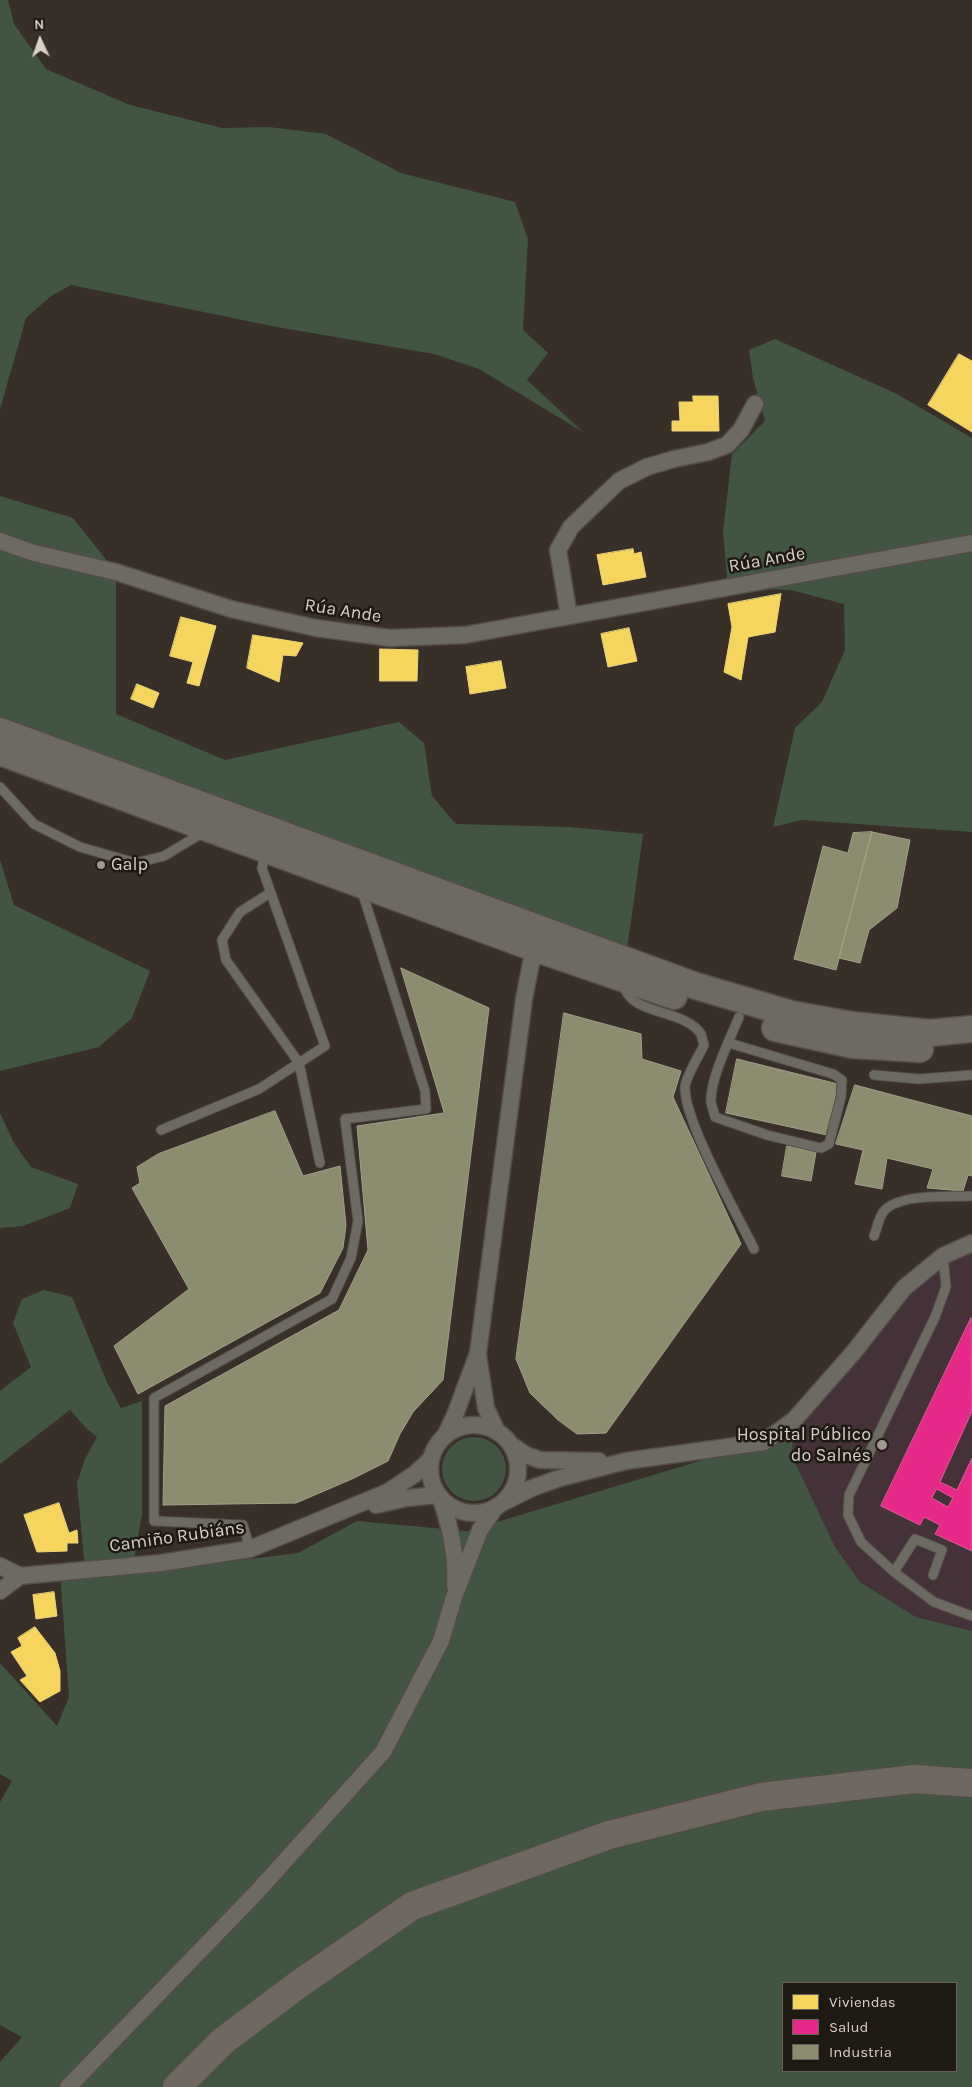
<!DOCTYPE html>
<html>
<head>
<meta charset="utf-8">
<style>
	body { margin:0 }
	#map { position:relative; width:972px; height:2087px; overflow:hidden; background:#372f28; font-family:Karla,sans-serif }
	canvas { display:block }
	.legend { position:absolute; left:782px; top:1982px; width:175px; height:90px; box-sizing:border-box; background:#1f1913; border:1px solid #69625b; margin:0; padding:6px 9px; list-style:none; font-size:15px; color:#d9d0c8 }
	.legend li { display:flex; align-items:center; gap:10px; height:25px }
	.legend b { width:25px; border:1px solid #69625b }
	.north { position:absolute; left:15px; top:15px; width:50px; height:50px; -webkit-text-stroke:4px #1f1913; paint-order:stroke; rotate:357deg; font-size:14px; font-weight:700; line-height:20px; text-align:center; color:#d9d0c8 }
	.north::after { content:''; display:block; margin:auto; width:18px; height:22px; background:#d9d0c8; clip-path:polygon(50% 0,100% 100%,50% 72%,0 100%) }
</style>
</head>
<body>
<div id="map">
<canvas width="972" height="2087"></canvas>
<ul class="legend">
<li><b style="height:14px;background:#f6d55c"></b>Viviendas</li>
<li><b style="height:14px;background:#e7298a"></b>Salud</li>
<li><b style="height:14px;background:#8c8c6e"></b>Industria</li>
</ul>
<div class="north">N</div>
</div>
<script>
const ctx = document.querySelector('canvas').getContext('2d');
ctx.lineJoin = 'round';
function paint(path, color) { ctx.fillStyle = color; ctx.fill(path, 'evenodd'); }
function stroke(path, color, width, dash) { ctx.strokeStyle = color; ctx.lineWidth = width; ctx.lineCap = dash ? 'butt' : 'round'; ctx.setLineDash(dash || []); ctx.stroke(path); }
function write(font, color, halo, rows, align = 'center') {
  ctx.font = font + ' Karla,sans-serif'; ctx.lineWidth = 5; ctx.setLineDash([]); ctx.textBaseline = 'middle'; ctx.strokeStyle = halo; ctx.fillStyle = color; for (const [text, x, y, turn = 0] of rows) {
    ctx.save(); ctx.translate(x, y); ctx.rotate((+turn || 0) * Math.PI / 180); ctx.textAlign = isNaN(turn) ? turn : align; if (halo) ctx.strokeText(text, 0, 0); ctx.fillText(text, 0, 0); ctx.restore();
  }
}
const medical = new Path2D(`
	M 972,1250 L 972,1631 L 916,1617 L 860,1582 L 835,1547 L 792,1456 L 793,1433 L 867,1335 L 915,1279 Z`);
const green = new Path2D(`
	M 0,0 L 8,0 L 14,24 L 46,69 L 130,105 L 222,128 L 269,127 L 326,134 L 401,173 L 515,202 L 528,239 L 523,330 L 548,353 L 527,380 L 583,432 L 479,369 L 434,354 L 277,327 L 71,285 L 51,296 L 26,318 L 0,409 Z
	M 775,339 L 897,394 L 972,438 L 972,832 L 802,820 L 773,827 L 795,728 L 822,702 L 845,650 L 844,604 L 791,590 L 728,588 L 723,532 L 732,454 L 765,421 L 753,378 L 749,350 Z
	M 0,496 L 73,518 L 116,572 L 116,714 L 225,760 L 399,722 L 424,743 L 432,796 L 456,824 L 568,827 L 643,834 L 623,979 L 0,752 Z
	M 0,860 L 14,905 L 150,971 L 132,1018 L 99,1047 L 0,1071 Z
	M 0,1113 L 14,1143 L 31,1167 L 78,1184 L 70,1208 L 23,1226 L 0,1228 Z
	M 44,1290 L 72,1297 L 107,1382 L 121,1408 L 142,1401 L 142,1514 L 133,1565 L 137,1573 L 298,1553 L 357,1521 L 467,1531 L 793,1433 L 792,1456 L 835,1547 L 860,1582 L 916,1617 L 972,1631 L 972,2087 L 0,2087 L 0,2062 L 22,2037 L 0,2025 L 0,1802 L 12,1781 L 0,1774 L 0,1663 L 57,1726 L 69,1697 L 60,1572 L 85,1570 L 77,1483 L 85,1459 L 97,1437 L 86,1428 L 70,1410 L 0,1464 L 0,1391 L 31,1367 L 13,1323 L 22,1299 ZM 783,1983 L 956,1983 L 956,2071 L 783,2071 Z
	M442 1469a32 32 0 1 1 64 0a32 32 0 1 1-64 0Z`);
const homes = new Path2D(`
	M 959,354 L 972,361 L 972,432 L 928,405 Z
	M 693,396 L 718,396 L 719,431 L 672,431 L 672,421 L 680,421 L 679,402 L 693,402 Z
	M 633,549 L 634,554 L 641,552 L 646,577 L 603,585 L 597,555 Z
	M 781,594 L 775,632 L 748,637 L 741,680 L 724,672 L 732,627 L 728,604 Z
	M 181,617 L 216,626 L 199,686 L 187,683 L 193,662 L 170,656 Z
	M 629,628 L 637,661 L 608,667 L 601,634 Z
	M 253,635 L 303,643 L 296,656 L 283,655 L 279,682 L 247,668 Z
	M 380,649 L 418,650 L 417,681 L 380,681 Z
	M 501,661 L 506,688 L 470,694 L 466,667 Z
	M 137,684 L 159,693 L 153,708 L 131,699 Z
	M 59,1503 L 69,1533 L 77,1530 L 78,1543 L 67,1543 L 67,1551 L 37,1552 L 24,1515 Z
	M 54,1592 L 57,1616 L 36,1619 L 33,1595 Z
	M 35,1627 L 55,1653 L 60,1671 L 60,1691 L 40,1702 L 20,1680 L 27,1676 L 11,1652 L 22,1646 L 18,1638 Z`);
const health = new Path2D(`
	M 971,1318 L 972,1411 L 940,1482 L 957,1490 L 972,1458 L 972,1551 L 935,1534 L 940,1525 L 924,1517 L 920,1525 L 881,1506 ZM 937,1489 L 953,1498 L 948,1507 L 932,1498 Z`);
const industry = new Path2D(`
	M 872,832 L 836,970 L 794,959 L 823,846 L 848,853 L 853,833 Z
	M 872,832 L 910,840 L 897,908 L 869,930 L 860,963 L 839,958 Z
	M 401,968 L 489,1008 L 443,1380 L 413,1412 L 400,1434 L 388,1461 L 352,1479 L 296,1503 L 163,1505 L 165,1406 L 339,1310 L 368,1250 L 357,1126 L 444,1113 Z
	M 564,1013 L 641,1034 L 642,1059 L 681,1071 L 673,1097 L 741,1244 L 606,1433 L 577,1434 L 558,1420 L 530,1393 L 516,1359 Z
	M 737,1059 L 838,1084 L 827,1135 L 726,1113 Z
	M 855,1085 L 972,1116 L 972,1176 L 968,1175 L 963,1191 L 927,1188 L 933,1169 L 887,1158 L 882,1189 L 855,1184 L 863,1150 L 836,1144 Z
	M 275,1111 L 303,1176 L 340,1166 L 346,1225 L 343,1248 L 320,1293 L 138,1394 L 114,1346 L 189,1289 L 132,1188 L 140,1183 L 137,1167 L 158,1154 Z
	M 787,1146 L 816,1152 L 811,1181 L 782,1176 Z`);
const service = new Path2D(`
	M 0,787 L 34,824 L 80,847 L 136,863 L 164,856 L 204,832
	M 270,893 L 240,912 L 222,940 L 226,960 L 299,1063 L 320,1163
	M 624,984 C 628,1016 684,1008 701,1034 C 702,1037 703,1042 704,1045 C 699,1056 686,1076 685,1087 C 684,1121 737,1214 754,1249
	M 729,1043 L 833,1074 L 842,1080 L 841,1097 L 829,1144 L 821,1148 L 767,1135 L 715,1117 C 714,1112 712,1107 711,1102 C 710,1079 730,1039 739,1017
	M 874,1075 L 919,1079 L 972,1075
	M 161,1130 L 259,1089 L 325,1046 L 262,868 L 266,851
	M 874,1236 C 877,1229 879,1216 884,1211 C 900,1193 950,1197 972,1196
	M 943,1256 L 946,1287 L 935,1317 L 849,1495 L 848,1515 L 861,1542 L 894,1572 L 934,1602 L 972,1616
	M 250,1549 L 243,1525 L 154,1521 L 154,1398 L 332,1299 L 351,1258 L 358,1221 L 345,1119 L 426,1109 L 425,1091 L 361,888
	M 894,1572 L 915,1539 L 942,1550 L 933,1575`);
const minor = new Path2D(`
	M 0,541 L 34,553 L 116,572 L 231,609 L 316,628 L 390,638 L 465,635 L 972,543
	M 569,616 L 558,550 L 571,527 L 619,481 L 647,467 L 674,459 L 708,452 L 727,445 L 741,430 L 755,404
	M 478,1355 L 486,1408 L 497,1432
	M430 1469a44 44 0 1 1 88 0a44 44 0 1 1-88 0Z
	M 445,1436 L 455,1415 L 478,1353 L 524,999 L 534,948 L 530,942
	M 510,1444 L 526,1455 L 540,1460 L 599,1461
	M 441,1499 C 450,1526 457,1556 455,1585
	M 504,1502 L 532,1488 L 560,1478 L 626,1461 L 764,1442 L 794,1420 L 853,1353 L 904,1288 L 943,1256 L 972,1243
	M 376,1505 L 407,1498 L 437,1495
	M 0,1566 L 20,1576 L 0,1591
	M 20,1576 L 161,1563 L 250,1549 L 388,1492 L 415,1474 L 431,1459
	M 68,2087 L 256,1893 L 383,1752 L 441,1641 L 454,1597 L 480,1530 L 495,1508`);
const primary = new Path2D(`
	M 0,731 L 696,986 L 791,1014 L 852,1025 L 930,1033 L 972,1029
	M 0,752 L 534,948 L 674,996
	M 775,1028 L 853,1045 L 920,1049`);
const trunk = new Path2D(`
	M 177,2087 L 223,2041 L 299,1984 L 412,1906 L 609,1835 L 761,1797 L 914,1779 L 972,1783`);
const markers = [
	[101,865,5,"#a09890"],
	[882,1445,6,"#a09890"]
];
const streetNames = [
	["Rúa Ande",767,560,-10],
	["Rúa Ande",343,611,9],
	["Camiño Rubiáns",177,1537,-8]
];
const poiNames = [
	["Galp",111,865],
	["Hospital Público",871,1435,"right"],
	["do Salnés",871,1456,"right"]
];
paint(medical, '#453238');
paint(green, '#425543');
paint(homes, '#f6d55c');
stroke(homes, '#edd47c', 1);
paint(health, '#e7298a');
stroke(health, '#e35b9d', 1);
paint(industry, '#8c8c6e');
stroke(industry, '#a3a089', 1);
stroke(service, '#534c46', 11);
stroke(minor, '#534c46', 19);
stroke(primary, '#534c46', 29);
stroke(trunk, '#534c46', 30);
stroke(service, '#6d6a64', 9);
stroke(minor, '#6d6a64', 16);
stroke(primary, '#6e6a63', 26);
stroke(trunk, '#6e6861', 28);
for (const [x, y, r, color] of markers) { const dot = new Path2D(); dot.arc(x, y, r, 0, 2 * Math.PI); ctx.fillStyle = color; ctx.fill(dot); stroke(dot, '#1f1913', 2); }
write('18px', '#d9d0c8', '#1f1913', streetNames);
write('18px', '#d9d0c8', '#1f1913', poiNames, 'left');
</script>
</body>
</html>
